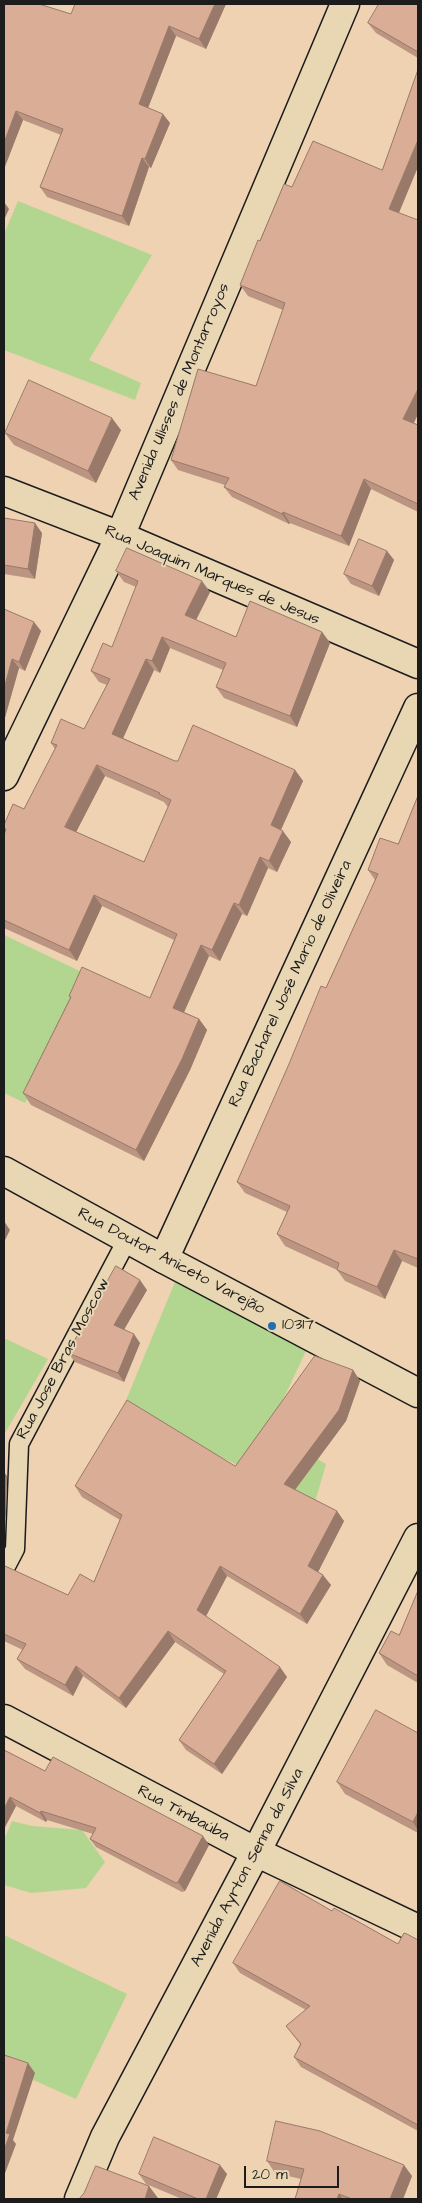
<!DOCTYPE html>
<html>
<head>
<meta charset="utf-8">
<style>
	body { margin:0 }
	#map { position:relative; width:422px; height:2203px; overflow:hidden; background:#eed2b1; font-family:"Architects Daughter",sans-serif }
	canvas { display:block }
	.frame { position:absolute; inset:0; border:5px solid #1c1c1c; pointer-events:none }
	.scale { position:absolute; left:244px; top:2166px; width:95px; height:22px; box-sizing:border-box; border:2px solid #1c1c1c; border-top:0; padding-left:6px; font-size:15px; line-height:18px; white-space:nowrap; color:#1c1c1c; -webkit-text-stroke:4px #e9d7b4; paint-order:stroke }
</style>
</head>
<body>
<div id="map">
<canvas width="422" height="2203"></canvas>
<div class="frame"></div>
<div class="scale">20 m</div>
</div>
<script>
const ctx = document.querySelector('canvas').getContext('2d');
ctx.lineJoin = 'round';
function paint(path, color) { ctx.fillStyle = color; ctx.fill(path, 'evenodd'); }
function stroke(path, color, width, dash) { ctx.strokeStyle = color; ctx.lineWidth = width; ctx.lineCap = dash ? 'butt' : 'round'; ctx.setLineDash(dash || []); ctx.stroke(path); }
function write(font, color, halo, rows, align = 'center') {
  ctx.font = font + ' "Architects Daughter",sans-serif'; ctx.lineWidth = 4; ctx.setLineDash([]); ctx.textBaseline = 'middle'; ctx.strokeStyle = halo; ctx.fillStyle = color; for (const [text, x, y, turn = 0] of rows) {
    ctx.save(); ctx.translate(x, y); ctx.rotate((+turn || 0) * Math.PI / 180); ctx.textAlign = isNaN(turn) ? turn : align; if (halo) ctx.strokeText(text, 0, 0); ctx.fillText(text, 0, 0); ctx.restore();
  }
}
const green = new Path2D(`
	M 18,201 L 152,255 L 89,360 L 141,383 L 135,400 L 4,350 L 4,234 Z
	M 4,935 L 86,974 L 25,1103 L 4,1093 Z
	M 175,1282 L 306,1351 L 268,1431 L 326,1464 L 315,1502 L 122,1410 Z
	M 4,1338 L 48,1359 L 4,1435 Z
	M 12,1821 L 32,1826 L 82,1830 L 105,1862 L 86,1888 L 31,1893 L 4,1885 L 4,1840 Z
	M 4,1935 L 127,1994 L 76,2099 L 4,2067 Z`);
const lane = new Path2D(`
	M 4,1570 L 15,1549 L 19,1444 L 127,1240`);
const street = new Path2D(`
	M 4,491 L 120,536 L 418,664
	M 4,776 L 120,536 L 345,4
	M 164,1259 L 418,708
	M 4,1719 L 256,1852 L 418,1929`);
const secondary = new Path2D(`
	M 4,1171 L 164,1259 L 418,1393
	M 79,2199 L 105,2137 L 256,1852 L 418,1538`);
const wall = new Path2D(`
	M 4,4 L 71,14 L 226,4 L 206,49 L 176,36 L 148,108 L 170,123 L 151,168 L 149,167 L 129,226 L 47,197 L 40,187 L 61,135 L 23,120 L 4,169 Z
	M 418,4 L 418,58 L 376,33 L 368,23 Z
	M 292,187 L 399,213 L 418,414 L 414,423 L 418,425 L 418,512 L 371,489 L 349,546 L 290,523 L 289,524 L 232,497 L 224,487 L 225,485 L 178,470 L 171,460 L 256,386 L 283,310 L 248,296 L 240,285 L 260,241 Z
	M 121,430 L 96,483 L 14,445 L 5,433 Z
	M 4,518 L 42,533 L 35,579 L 4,574 Z
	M 387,551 L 394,560 L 379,596 L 351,584 L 344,574 Z
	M 116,571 L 210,592 L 196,620 L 236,637 L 322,632 L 330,643 L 297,727 L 224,698 L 216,687 L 223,670 L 170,648 L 160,673 L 154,670 L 123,738 L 175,761 L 295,770 L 303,781 L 281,830 L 291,842 L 277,872 L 268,868 L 247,916 L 242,914 L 220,961 L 209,956 L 184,1012 L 199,1019 L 207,1030 L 190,1070 L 144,1161 L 31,1105 L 23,1093 L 70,998 L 69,996 L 150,998 L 174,940 L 102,906 L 77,961 L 4,928 L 4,835 L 5,831 L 4,829 L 4,825 L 24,809 L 55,749 L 51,743 L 84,729 L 107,685 L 99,682 L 91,671 L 112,647 L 136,587 L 124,582 ZM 105,776 L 164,802 L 167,806 L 169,807 L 144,862 L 76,832 Z
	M 4,609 L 41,631 L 25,671 L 19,668 L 4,721 Z
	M 418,796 L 418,1268 L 402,1261 L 385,1299 L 345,1281 L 337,1270 L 285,1246 L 277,1234 L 287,1212 L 245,1193 L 237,1182 L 375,880 L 368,870 L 398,844 Z
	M 147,1290 L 124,1329 L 140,1343 L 124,1382 L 75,1362 L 68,1353 Z
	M 353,1370 L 360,1381 L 346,1421 L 295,1490 L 344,1521 L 318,1572 L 331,1585 L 307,1624 L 227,1576 L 206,1616 L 287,1677 L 222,1774 L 186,1750 L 179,1740 L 224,1674 L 175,1642 L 126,1708 L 83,1676 L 73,1696 L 25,1669 L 17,1659 L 23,1650 L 4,1641 L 4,1566 L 68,1595 L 94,1582 L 120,1520 L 82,1497 L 75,1486 L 235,1466 Z
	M 418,1591 L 418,1683 L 387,1665 L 379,1653 L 399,1635 Z
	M 418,1733 L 418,1833 L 345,1794 L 337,1782 Z
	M 4,1750 L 45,1771 L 209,1845 L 185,1891 L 182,1892 L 96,1847 L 90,1839 L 93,1834 L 47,1820 L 46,1822 L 16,1806 L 4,1829 Z
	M 332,1911 L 398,1944 L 418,1940 L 418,2131 L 301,2067 L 294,2057 L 300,2044 L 286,2026 L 306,2010 L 240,1973 L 233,1963 Z
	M 267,2161 L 412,2176 L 403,2199 L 295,2199 L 301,2179 L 275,2173 Z
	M 139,2174 L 227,2174 L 216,2199 L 182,2199 L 146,2184 Z`);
const shadedWall = new Path2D(`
	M 215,4 L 226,4 L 206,49 L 199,39 Z
	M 169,26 L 176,36 L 146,113 L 139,104 Z
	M 16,111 L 23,120 L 4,169 L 4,143 Z
	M 163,114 L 170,123 L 151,168 L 145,159 Z
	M 418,140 L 418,167 L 396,220 L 389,209 Z
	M 142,158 L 149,167 L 129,226 L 122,216 Z
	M 4,202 L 9,209 L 4,220 Z
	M 418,389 L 418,414 L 410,430 L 403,419 Z
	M 112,418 L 121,430 L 96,483 L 88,471 Z
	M 364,479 L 371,489 L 349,546 L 341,536 Z
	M 283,512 L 290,523 L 289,524 L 282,514 Z
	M 35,523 L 42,533 L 35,579 L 28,569 Z
	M 387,551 L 394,560 L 379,596 L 372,586 Z
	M 202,581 L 210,592 L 193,626 L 185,615 Z
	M 34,622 L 41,631 L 25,671 L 19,662 Z
	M 322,632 L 330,643 L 297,727 L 290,716 Z
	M 162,637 L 170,648 L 160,673 L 152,661 Z
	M 12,659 L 19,668 L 4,721 L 4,689 Z
	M 146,659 L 154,670 L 120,745 L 112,734 Z
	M 97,765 L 105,776 L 73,838 L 65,827 Z
	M 295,770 L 303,781 L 278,836 L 271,825 Z
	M 283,831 L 291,842 L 277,872 L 269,861 Z
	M 260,857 L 268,868 L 247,916 L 239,905 Z
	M 94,895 L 102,906 L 77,961 L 69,950 Z
	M 234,903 L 242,914 L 220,961 L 212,950 Z
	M 201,945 L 209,956 L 181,1019 L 173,1008 Z
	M 199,1019 L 207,1030 L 190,1070 L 144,1161 L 136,1150 Z
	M 4,1221 L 10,1230 L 4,1242 Z
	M 394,1250 L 402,1261 L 385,1299 L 377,1287 Z
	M 140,1280 L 147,1290 L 121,1335 L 114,1325 Z
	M 134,1334 L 140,1343 L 124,1382 L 118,1373 Z
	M 353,1370 L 360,1381 L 346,1421 L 291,1495 L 284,1484 Z
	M 4,1472 L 7,1476 L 6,1516 L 4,1521 Z
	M 337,1511 L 344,1521 L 316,1576 L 308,1566 Z
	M 220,1566 L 227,1576 L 204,1620 L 197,1610 Z
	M 323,1575 L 331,1585 L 307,1624 L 300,1614 Z
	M 168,1631 L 175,1642 L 126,1708 L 119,1698 Z
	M 76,1666 L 83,1676 L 73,1696 L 65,1685 Z
	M 280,1667 L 287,1677 L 222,1774 L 214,1764 Z
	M 10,1797 L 16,1806 L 4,1829 L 4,1809 Z
	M 41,1811 L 47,1820 L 46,1822 L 40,1813 Z
	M 418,1812 L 418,1830 L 413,1822 Z
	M 203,1836 L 209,1845 L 185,1891 L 178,1882 Z
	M 28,2063 L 35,2073 L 13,2140 L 16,2144 L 4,2176 L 4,2150 L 6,2133 Z
	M 220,2165 L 227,2174 L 216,2199 L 206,2199 Z
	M 404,2165 L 412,2176 L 403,2199 L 390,2199 Z
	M 149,2186 L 158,2198 L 158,2199 L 145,2199 Z
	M 339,2194 L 343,2199 L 337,2199 Z`);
const building = new Path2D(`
	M 4,4 L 39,4 L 71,14 L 75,4 L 215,4 L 199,39 L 169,26 L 139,104 L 163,114 L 145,159 L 142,158 L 122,216 L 40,187 L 63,129 L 16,111 L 4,143 Z
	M 379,4 L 418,4 L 418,52 L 368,23 Z
	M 418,70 L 418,140 L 389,209 L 418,220 L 418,389 L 403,419 L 418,425 L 418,504 L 364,479 L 341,536 L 283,512 L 282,514 L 224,487 L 229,478 L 171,460 L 198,369 L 256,386 L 285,303 L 240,285 L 258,240 L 260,241 L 284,184 L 292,187 L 313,141 L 382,170 Z
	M 29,380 L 112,418 L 88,471 L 5,433 Z
	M 4,518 L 35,523 L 28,569 L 4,565 Z
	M 359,539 L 387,551 L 372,586 L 344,574 Z
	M 127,548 L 202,581 L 185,615 L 236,637 L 250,601 L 322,632 L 290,716 L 216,687 L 226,663 L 162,637 L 152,661 L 146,659 L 112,734 L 175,761 L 178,761 L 193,725 L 295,770 L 271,825 L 283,831 L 269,861 L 260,857 L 239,905 L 234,903 L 212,950 L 201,945 L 173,1008 L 199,1019 L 182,1059 L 136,1150 L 23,1093 L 71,997 L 69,996 L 82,967 L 150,998 L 177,934 L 94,895 L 69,950 L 4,920 L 4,835 L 6,829 L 4,828 L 4,825 L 13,804 L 24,809 L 57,745 L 51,743 L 61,719 L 84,729 L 110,679 L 91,671 L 103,643 L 112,647 L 138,581 L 116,571 ZM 97,765 L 160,793 L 159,794 L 171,800 L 144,862 L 65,827 Z
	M 4,609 L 34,622 L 19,662 L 12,659 L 4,689 Z
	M 418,796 L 418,1259 L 394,1250 L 377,1287 L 337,1270 L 339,1263 L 277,1234 L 290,1206 L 237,1182 L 289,1064 L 321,986 L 326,988 L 378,874 L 368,870 L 380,838 L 398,844 Z
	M 116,1266 L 140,1280 L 114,1325 L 134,1334 L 118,1373 L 68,1353 Z
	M 315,1356 L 353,1370 L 339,1410 L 284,1484 L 337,1511 L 308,1566 L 323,1575 L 300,1614 L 220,1566 L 197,1610 L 280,1667 L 214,1764 L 179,1740 L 226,1671 L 168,1631 L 119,1698 L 76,1666 L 65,1685 L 17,1659 L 26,1644 L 4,1634 L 4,1566 L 5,1566 L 68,1595 L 80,1574 L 94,1582 L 122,1515 L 75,1486 L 127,1400 L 235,1466 Z
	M 418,1591 L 418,1676 L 379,1653 L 391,1631 L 399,1635 Z
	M 376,1710 L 418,1733 L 418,1812 L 413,1822 L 337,1782 Z
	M 4,1750 L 45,1771 L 53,1757 L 203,1836 L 178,1882 L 176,1883 L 90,1839 L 96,1828 L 41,1811 L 40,1813 L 10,1797 L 4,1809 Z
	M 280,1881 L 332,1911 L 334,1908 L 398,1944 L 404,1933 L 407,1934 L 418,1940 L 418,2125 L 294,2057 L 301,2044 L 286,2026 L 310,2006 L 233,1963 Z
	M 4,2055 L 28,2063 L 6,2133 L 10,2134 L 4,2150 Z
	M 276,2121 L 320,2131 L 404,2165 L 390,2199 L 352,2199 L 339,2194 L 337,2199 L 295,2199 L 304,2169 L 267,2161 Z
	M 154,2137 L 220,2165 L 206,2199 L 198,2199 L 139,2174 Z
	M 96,2166 L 149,2186 L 145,2199 L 79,2199 L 84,2193 Z`);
const markers = [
	[272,1326,5,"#1f6fb2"]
];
const streetNames = [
	["Avenida Ulisses de Montarroyos",180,392,-67],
	["Rua Joaquim Marques de Jesus",212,576,23],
	["Rua Bacharel José Mario de Oliveira",291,984,-65],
	["Rua Doutor Aniceto Varejão",171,1262,28],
	["Rua Jose Bras Moscow",64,1359,-62],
	["Rua Timbaúba",183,1814,28],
	["Avenida Ayrton Senna da Silva",248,1868,-62]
];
const poiNames = [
	["10317",282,1326]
];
paint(green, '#b2d690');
stroke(lane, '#1c1c1c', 21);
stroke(street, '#1c1c1c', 31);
stroke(secondary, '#1c1c1c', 31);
stroke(lane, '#e9d7b4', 18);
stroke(street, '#e9d7b4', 28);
stroke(secondary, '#e9d7b4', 28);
paint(wall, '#bb9581');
paint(shadedWall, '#997969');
paint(building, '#daad96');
stroke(building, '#997969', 1);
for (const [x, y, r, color] of markers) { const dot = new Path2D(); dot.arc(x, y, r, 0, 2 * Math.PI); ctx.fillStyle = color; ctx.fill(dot); stroke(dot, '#e9d7b4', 2); }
write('16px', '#1c1c1c', '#e9d7b4', streetNames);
write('16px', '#1c1c1c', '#e9d7b4', poiNames, 'left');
</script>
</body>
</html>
